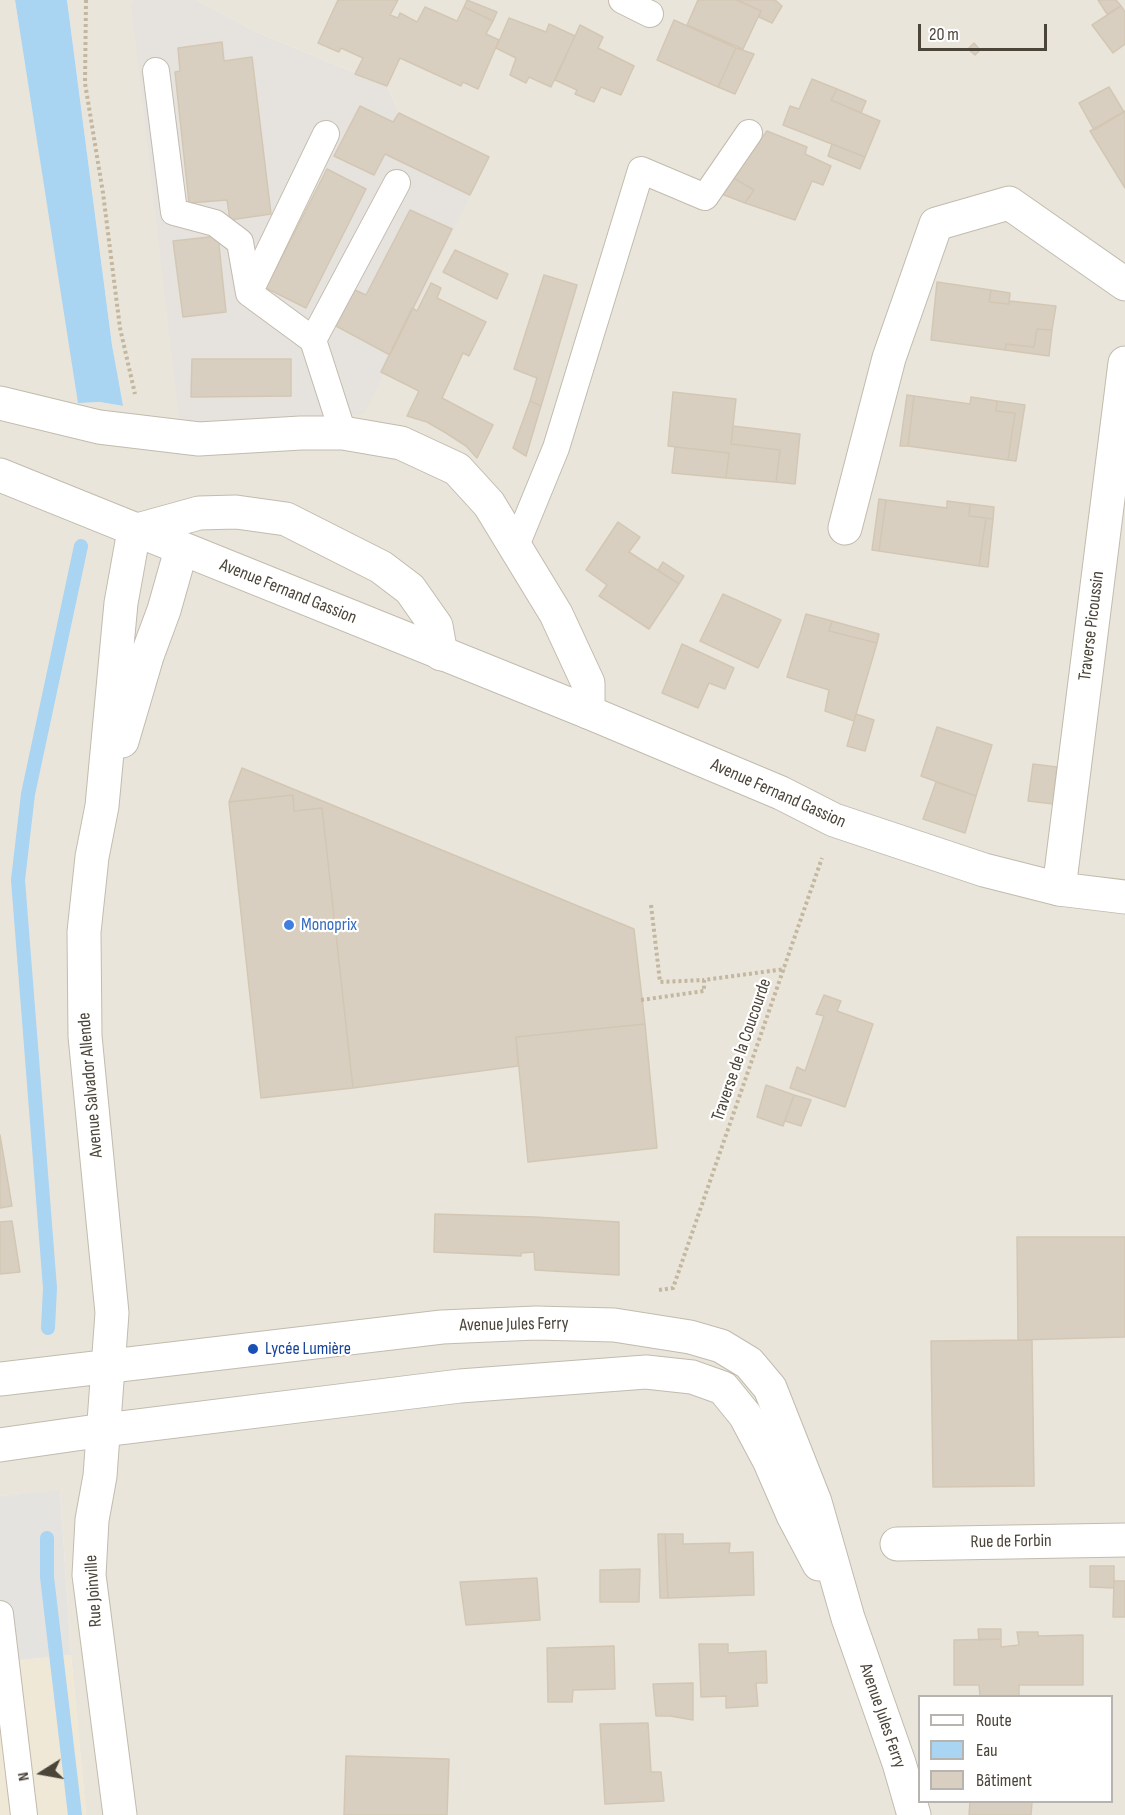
<!DOCTYPE html>
<html>
<head>
<meta charset="utf-8">
<style>
	body { margin:0 }
	#map { position:relative; width:1125px; height:1815px; overflow:hidden; background:#f6f3ec; font-family:"Sofia Sans Condensed",sans-serif }
	canvas { display:block }
	.legend { position:absolute; left:918px; top:1695px; width:195px; height:108px; box-sizing:border-box; background:#fff; border:2px solid #b7b4b0; margin:0; padding:8px 10px; list-style:none; font-size:18px; color:#4b4439 }
	.legend li { display:flex; align-items:center; gap:12px; height:30px }
	.legend b { width:30px; border:2px solid #b7b4b0 }
	.north { position:absolute; left:12px; top:1743px; width:60px; height:60px; -webkit-text-stroke:4px #fff; paint-order:stroke; rotate:259deg; font-size:16px; font-weight:700; line-height:24px; text-align:center; color:#4b4439 }
	.north::after { content:''; display:block; margin:auto; width:21px; height:27px; background:#4b4439; clip-path:polygon(50% 0,100% 100%,50% 72%,0 100%) }
	.scale { position:absolute; left:918px; top:24px; width:129px; height:27px; box-sizing:border-box; border:3px solid #4b4439; border-top:0; padding-left:8px; font-size:18px; line-height:21px; white-space:nowrap; color:#4b4439; -webkit-text-stroke:4px #fff; paint-order:stroke }
</style>
</head>
<body>
<div id="map">
<canvas width="1125" height="1815"></canvas>
<ul class="legend">
<li><b style="height:8px;background:#fff"></b>Route</li>
<li><b style="height:16px;background:#a9d4f2"></b>Eau</li>
<li><b style="height:16px;background:#d8cfc1"></b>Bâtiment</li>
</ul>
<div class="north">N</div>
<div class="scale">20 m</div>
</div>
<script>
const ctx = document.querySelector('canvas').getContext('2d');
ctx.lineJoin = 'round';
function paint(path, color) { ctx.fillStyle = color; ctx.fill(path, 'evenodd'); }
function stroke(path, color, width, dash) { ctx.strokeStyle = color; ctx.lineWidth = width; ctx.lineCap = dash ? 'butt' : 'round'; ctx.setLineDash(dash || []); ctx.stroke(path); }
function write(font, color, halo, rows, align = 'center') {
  ctx.font = font + ' "Sofia Sans Condensed",sans-serif'; ctx.lineWidth = 4.5; ctx.setLineDash([]); ctx.textBaseline = 'middle'; ctx.strokeStyle = halo; ctx.fillStyle = color; for (const [text, x, y, turn = 0] of rows) {
    ctx.save(); ctx.translate(x, y); ctx.rotate((+turn || 0) * Math.PI / 180); ctx.textAlign = isNaN(turn) ? turn : align; if (halo) ctx.strokeText(text, 0, 0); ctx.fillText(text, 0, 0); ctx.restore();
  }
}
const residential = new Path2D(`
	M 0,0 L 15,0 L 79,403 L 100,402 L 122,406 L 112,345 L 67,0 L 133,0 L 131,3 L 489,157 L 399,113 L 387,86 L 256,32 L 197,0 L 1125,0 L 1125,1815 L 86,1815 L 71,1655 L 60,1491 L 0,1496 ZM 920,1696 L 1112,1696 L 1112,1802 L 920,1802 Z`);
const industrial = new Path2D(`
	M 133,0 L 197,0 L 256,32 L 387,86 L 399,113 L 489,157 L 364,414 L 219,426 L 179,418 L 131,3 Z`);
const education = new Path2D(`
	M 71,1655 L 86,1815 L 0,1815 L 0,1662 Z`);
const parking = new Path2D(`
	M 60,1490 L 71,1655 L 0,1662 L 0,1496 Z`);
const water = new Path2D(`
	M 15,0 L 67,0 L 112,345 L 123,406 L 100,402 L 78,403 Z`);
const stream = new Path2D(`
	M 48,1328 L 50,1288 L 18,880 L 28,794 L 81,546
	M 47,1538 L 47,1577 L 75,1815`);
const building = new Path2D(`
	M 338,0 L 398,0 L 390,15 L 398,18 L 400,13 L 417,22 L 425,7 L 457,21 L 464,7 L 493,21 L 486,34 L 499,40 L 478,89 L 463,82 L 461,86 L 400,58 L 387,86 L 355,74 L 363,58 L 341,48 L 339,52 L 318,43 Z
	M 467,0 L 497,12 L 493,21 L 464,7 Z
	M 698,0 L 737,0 L 761,11 L 743,49 L 687,25 Z
	M 737,0 L 775,0 L 782,6 L 772,23 L 759,17 L 761,11 Z
	M 1098,0 L 1116,0 L 1121,6 L 1107,14 Z
	M 1121,6 L 1125,12 L 1125,44 L 1113,53 L 1092,25 Z
	M 509,18 L 546,32 L 549,24 L 575,36 L 551,87 L 529,77 L 526,83 L 510,75 L 516,58 L 496,48 Z
	M 674,20 L 736,48 L 718,87 L 657,60 Z
	M 580,25 L 603,37 L 598,48 L 634,66 L 621,95 L 601,87 L 594,102 L 575,94 L 577,90 L 555,80 Z
	M 222,42 L 224,61 L 252,57 L 271,214 L 230,220 L 227,200 L 189,203 L 175,72 L 180,71 L 178,48 Z
	M 974,43 L 980,50 L 975,55 L 968,49 Z
	M 736,48 L 754,54 L 735,94 L 718,87 Z
	M 812,79 L 837,89 L 831,100 L 880,121 L 865,157 L 783,125 L 790,106 L 799,109 Z
	M 1109,87 L 1124,112 L 1094,130 L 1079,103 Z
	M 837,89 L 866,101 L 861,113 L 831,100 Z
	M 360,106 L 393,122 L 399,113 L 489,157 L 470,195 L 385,154 L 374,175 L 334,156 Z
	M 1125,111 L 1125,188 L 1090,131 Z
	M 767,131 L 807,147 L 805,154 L 831,166 L 823,185 L 812,181 L 795,220 L 745,203 L 754,190 L 732,177 Z
	M 832,144 L 865,157 L 860,169 L 828,156 Z
	M 327,169 L 366,189 L 306,308 L 266,288 Z
	M 732,177 L 754,190 L 745,203 L 719,193 Z
	M 410,210 L 452,229 L 390,355 L 336,326 L 355,290 L 366,295 Z
	M 218,236 L 226,312 L 183,317 L 173,241 Z
	M 455,250 L 508,274 L 497,299 L 443,272 Z
	M 544,275 L 577,285 L 541,406 L 530,401 L 537,378 L 514,369 Z
	M 937,282 L 991,290 L 989,302 L 1009,304 L 1010,301 L 1056,306 L 1052,330 L 1037,329 L 1034,347 L 1006,344 L 1005,350 L 931,340 Z
	M 431,283 L 441,288 L 437,298 L 486,322 L 469,356 L 463,353 L 442,398 L 493,425 L 477,458 L 466,446 L 446,433 L 427,422 L 407,416 L 419,391 L 381,372 L 412,308 L 417,311 Z
	M 991,290 L 1010,293 L 1009,304 L 989,302 Z
	M 1037,329 L 1052,330 L 1049,356 L 1005,350 L 1006,344 L 1034,347 Z
	M 192,359 L 291,359 L 291,396 L 191,397 Z
	M 673,392 L 736,399 L 731,444 L 780,450 L 776,482 L 726,478 L 729,453 L 668,446 Z
	M 907,395 L 914,396 L 908,446 L 900,446 Z
	M 914,396 L 970,404 L 971,397 L 997,401 L 996,411 L 1015,413 L 1008,460 L 908,446 Z
	M 530,401 L 541,406 L 526,456 L 513,448 Z
	M 997,401 L 1025,405 L 1016,461 L 1008,460 L 1015,413 L 996,411 Z
	M 733,426 L 800,434 L 795,484 L 776,482 L 780,450 L 731,444 Z
	M 675,447 L 729,453 L 726,478 L 672,473 Z
	M 879,499 L 886,500 L 879,551 L 872,550 Z
	M 886,500 L 947,508 L 947,501 L 970,504 L 969,516 L 986,518 L 979,566 L 879,551 Z
	M 970,504 L 994,507 L 993,519 L 969,516 Z
	M 986,518 L 993,519 L 988,567 L 979,566 Z
	M 618,522 L 640,537 L 629,552 L 679,584 L 649,629 L 599,596 L 607,585 L 586,570 Z
	M 663,562 L 684,576 L 679,584 L 658,570 Z
	M 723,594 L 781,620 L 758,668 L 700,641 Z
	M 806,614 L 832,621 L 829,631 L 877,643 L 854,721 L 825,711 L 829,690 L 787,677 Z
	M 832,621 L 879,634 L 877,643 L 829,631 Z
	M 682,644 L 734,668 L 725,689 L 709,683 L 698,708 L 662,693 Z
	M 856,714 L 874,720 L 865,751 L 847,746 Z
	M 937,727 L 992,745 L 976,796 L 921,776 Z
	M 1033,764 L 1057,767 L 1053,804 L 1028,801 Z
	M 242,768 L 634,929 L 645,1024 L 516,1037 L 518,1066 L 353,1088 L 322,808 L 294,811 L 293,795 L 229,802 Z
	M 936,782 L 976,796 L 965,833 L 923,819 Z
	M 293,795 L 294,811 L 322,808 L 353,1088 L 261,1098 L 229,802 Z
	M 824,995 L 841,1001 L 837,1011 L 873,1024 L 845,1107 L 790,1088 L 797,1067 L 805,1071 L 824,1016 L 816,1014 Z
	M 645,1024 L 657,1148 L 528,1162 L 516,1037 Z
	M 766,1085 L 794,1095 L 783,1126 L 757,1117 Z
	M 794,1095 L 811,1100 L 801,1126 L 785,1121 Z
	M 0,1135 L 12,1206 L 0,1208 Z
	M 435,1214 L 535,1217 L 619,1222 L 619,1275 L 535,1270 L 534,1252 L 521,1253 L 521,1256 L 434,1252 Z
	M 12,1221 L 20,1272 L 0,1274 L 0,1222 Z
	M 1017,1237 L 1125,1237 L 1125,1337 L 1018,1340 Z
	M 1032,1340 L 1034,1486 L 933,1487 L 931,1341 Z
	M 658,1534 L 665,1534 L 668,1598 L 660,1598 Z
	M 665,1534 L 683,1534 L 683,1544 L 730,1543 L 729,1553 L 753,1552 L 754,1595 L 668,1598 Z
	M 1090,1566 L 1114,1566 L 1114,1588 L 1090,1587 Z
	M 640,1569 L 639,1602 L 600,1602 L 600,1570 Z
	M 537,1578 L 540,1620 L 466,1625 L 460,1582 Z
	M 1114,1581 L 1125,1581 L 1125,1617 L 1113,1617 Z
	M 978,1629 L 1001,1629 L 1001,1639 L 979,1640 Z
	M 1017,1632 L 1038,1632 L 1038,1636 L 1083,1635 L 1083,1685 L 1019,1685 L 1019,1696 L 980,1696 L 979,1685 L 954,1685 L 954,1640 L 1001,1639 L 1001,1647 L 1019,1645 Z
	M 699,1644 L 728,1644 L 728,1653 L 766,1651 L 767,1683 L 756,1683 L 758,1706 L 726,1708 L 726,1696 L 701,1697 Z
	M 614,1646 L 615,1689 L 573,1690 L 572,1702 L 548,1702 L 547,1648 Z
	M 693,1683 L 693,1720 L 670,1716 L 656,1716 L 653,1684 Z
	M 648,1723 L 651,1772 L 661,1772 L 664,1801 L 605,1804 L 600,1724 Z
	M 346,1756 L 449,1759 L 447,1815 L 344,1815 Z
	M 970,1802 L 1032,1802 L 1031,1815 L 969,1815 Z`);
const path = new Path2D(`
	M 86,0 L 85,83 L 103,193 L 120,328 L 135,394
	M 651,905 L 660,982 L 704,980
	M 641,1000 L 704,991 L 704,980 L 785,969
	M 659,1290 L 673,1288 L 822,858`);
const service = new Path2D(`
	M 622,0 L 650,14
	M 156,71 L 174,212 L 215,223 L 240,242 L 249,293 L 313,340 L 343,433
	M 249,293 L 326,134
	M 313,340 L 397,183
	M 515,548 L 556,448 L 641,170 L 705,197 L 749,133
	M 0,1614 L 24,1815`);
const minor = new Path2D(`
	M 0,403 L 99,427 L 199,439 L 301,433 L 343,433 L 401,443 L 457,469 L 489,504 L 556,614 L 588,683 L 588,712
	M 845,528 L 889,358 L 936,224 L 1009,203 L 1125,284
	M 122,741 L 147,656 L 164,610 L 181,550
	M 1059,889 L 1125,363
	M 0,1379 L 442,1327 L 536,1323 L 614,1325 L 690,1337 L 721,1346 L 749,1363 L 770,1388 L 815,1502 L 848,1618 L 899,1763 L 914,1815
	M 0,1445 L 104,1430 L 460,1386 L 646,1372 L 692,1377 L 723,1388 L 745,1415 L 769,1460 L 793,1515 L 819,1564
	M 897,1544 L 1125,1540
	M 120,1815 L 89,1575 L 92,1520 L 100,1476 L 112,1313 L 85,1036 L 84,932 L 92,857 L 102,806 L 121,603 L 134,531 L 199,513 L 236,512 L 286,519 L 381,567 L 410,589 L 436,626 L 441,654`);
const tertiary = new Path2D(`
	M 0,475 L 588,712 L 781,793 L 834,820 L 984,870 L 1059,889 L 1125,897`);
const markers = [
	[289,925,6,"#3f7fe0"],
	[253,1349,6,"#1a4fb4"]
];
const streetNames = [
	["Avenue Fernand Gassion",288,592,22],
	["Traverse Picoussin",1092,626,-83],
	["Avenue Fernand Gassion",778,794,24],
	["Traverse de la Coucourde",742,1050,-71],
	["Avenue Salvador Allende",91,1085,-95],
	["Avenue Jules Ferry",514,1325,-1],
	["Rue de Forbin",1011,1542,-1],
	["Rue Joinville",94,1591,-94],
	["Avenue Jules Ferry",882,1716,71]
];
const shopNames = [
	["Monoprix",301,925]
];
const transitNames = [
	["Lycée Lumière",265,1349]
];
paint(residential, '#eae5da');
paint(industrial, '#e6e2dd');
paint(education, '#efe8d6');
paint(parking, '#e5e3e0');
paint(water, '#a9d4f2');
stroke(stream, '#a9d4f2', 14);
paint(building, '#d8cfc1');
stroke(building, '#d3c7b4', 1.5);
stroke(service, '#c2bbae', 28);
stroke(minor, '#c2bbae', 35);
stroke(tertiary, '#c2bbae', 35);
stroke(path, '#c4b79f', 4, [3, 3]);
stroke(service, '#fff', 26);
stroke(minor, '#fff', 33);
stroke(tertiary, '#fff', 33);
for (const [x, y, r, color] of markers) { const dot = new Path2D(); dot.arc(x, y, r, 0, 2 * Math.PI); ctx.fillStyle = color; ctx.fill(dot); stroke(dot, '#fff', 2); }
write('18px', '#4b4439', '#fff', streetNames);
write('18px', '#366cbe', '#fff', shopNames, 'left');
write('18px', '#164399', '#fff', transitNames, 'left');
</script>
</body>
</html>
